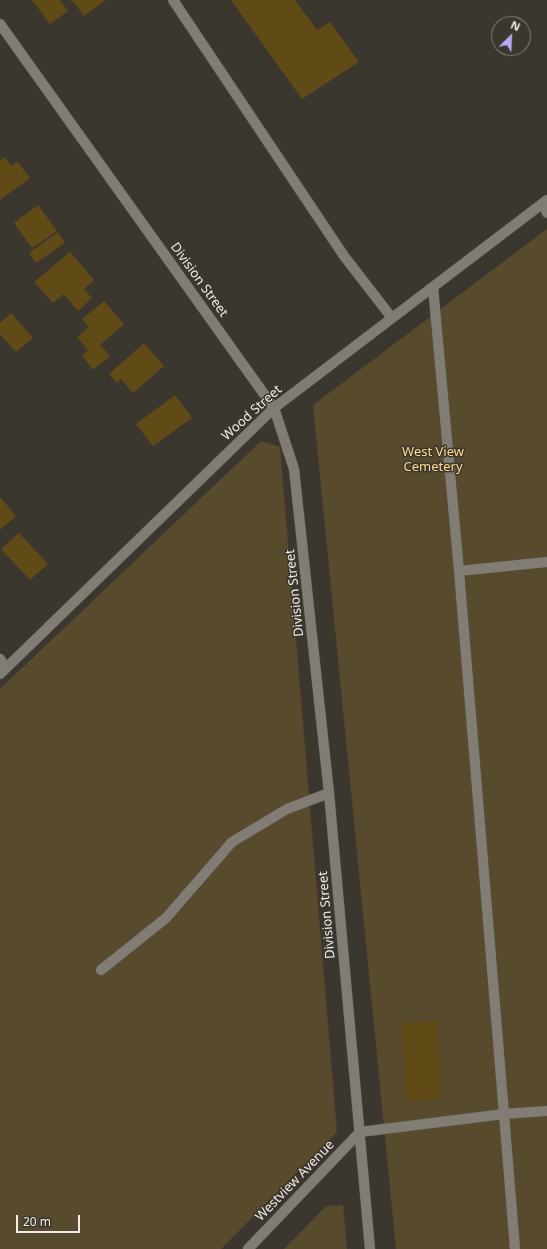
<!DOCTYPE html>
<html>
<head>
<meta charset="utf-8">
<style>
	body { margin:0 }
	#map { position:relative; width:547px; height:1249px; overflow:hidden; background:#3b372f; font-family:"Noto Sans",sans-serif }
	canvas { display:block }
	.north { position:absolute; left:491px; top:16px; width:40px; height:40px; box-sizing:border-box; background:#3b372f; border:1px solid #838079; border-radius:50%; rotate:24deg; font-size:11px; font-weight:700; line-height:16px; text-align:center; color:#f0eee8 }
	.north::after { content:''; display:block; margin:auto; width:14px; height:18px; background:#bea9f5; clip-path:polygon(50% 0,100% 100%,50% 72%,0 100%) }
	.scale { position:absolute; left:16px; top:1215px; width:64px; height:18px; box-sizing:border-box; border:2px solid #f0eee8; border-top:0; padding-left:5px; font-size:12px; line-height:14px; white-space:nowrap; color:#f0eee8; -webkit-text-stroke:3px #3b372f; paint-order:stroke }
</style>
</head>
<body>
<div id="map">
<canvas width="547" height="1249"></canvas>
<div class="north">N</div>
<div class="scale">20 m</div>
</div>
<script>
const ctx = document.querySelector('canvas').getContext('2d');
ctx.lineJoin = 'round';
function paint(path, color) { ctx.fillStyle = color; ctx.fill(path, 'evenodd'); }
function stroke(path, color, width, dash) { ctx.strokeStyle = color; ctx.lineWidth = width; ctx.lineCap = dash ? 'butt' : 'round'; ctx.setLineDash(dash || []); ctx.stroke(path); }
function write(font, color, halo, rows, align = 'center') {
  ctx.font = font + ' "Noto Sans",sans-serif'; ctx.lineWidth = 3; ctx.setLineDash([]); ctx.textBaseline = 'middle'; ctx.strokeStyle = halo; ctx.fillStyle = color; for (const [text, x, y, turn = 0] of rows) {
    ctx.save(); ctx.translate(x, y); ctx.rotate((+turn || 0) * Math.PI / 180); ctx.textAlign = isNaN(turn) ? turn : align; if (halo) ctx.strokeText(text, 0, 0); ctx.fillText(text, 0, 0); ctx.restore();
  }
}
const green = new Path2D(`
	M 547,229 L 547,1249 L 396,1249 L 313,405 Z
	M 261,441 L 280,447 L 337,1132 L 221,1249 L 0,1249 L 0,689 Z
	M 343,1205 L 347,1249 L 284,1249 L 326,1206 Z`);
const building = new Path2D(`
	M 32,0 L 60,0 L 68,11 L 50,24 Z
	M 72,0 L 106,0 L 84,16 Z
	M 231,0 L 295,0 L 317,30 L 330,22 L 359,62 L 302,99 Z
	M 5,157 L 11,166 L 18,162 L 30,178 L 0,200 L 0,161 Z
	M 38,205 L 57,231 L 32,248 L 14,223 Z
	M 58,232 L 65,243 L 36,263 L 29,253 Z
	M 70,252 L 94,280 L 84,289 L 92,298 L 78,311 L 64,294 L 53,303 L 34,282 Z
	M 104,301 L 124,324 L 100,345 L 110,356 L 93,370 L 82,356 L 88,350 L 77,337 L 89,327 L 82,319 Z
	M 11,313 L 33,338 L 16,352 L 0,334 L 0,323 Z
	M 144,343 L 164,366 L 133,393 L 121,379 L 117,383 L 109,374 Z
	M 175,395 L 192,418 L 153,446 L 136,424 Z
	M 0,497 L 16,516 L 0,530 Z
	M 19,533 L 48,564 L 30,580 L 1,549 Z
	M 437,1021 L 441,1100 L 406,1101 L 402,1023 Z`);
const minor = new Path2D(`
	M 173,0 L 344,256 L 392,318
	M 0,24 L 274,408 L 294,469 L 329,793 L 370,1249
	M 543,203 L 547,213
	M 433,287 L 459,571 L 547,562
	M 459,571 L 504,1114 L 547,1111
	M 0,659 L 6,668
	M 0,674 L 274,408 L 547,200
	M 101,970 L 166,918 L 232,842 L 287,809 L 329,793
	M 248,1249 L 360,1132 L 504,1114 L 515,1249`);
const streetNames = [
	["Division Street",199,280,54],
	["Wood Street",252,413,-42],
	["Division Street",295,593,-96],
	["Division Street",327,915,-95],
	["Westview Avenue",295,1181,-46]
];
const parkNames = [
	["West View",433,452],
	["Cemetery",433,467]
];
paint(green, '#574a2d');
paint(building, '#604b17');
stroke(minor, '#58544d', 11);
stroke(minor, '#817d74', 10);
write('13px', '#f0eee8', '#3b372f', streetNames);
write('13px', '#fdda8c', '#3b372f', parkNames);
</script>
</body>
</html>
